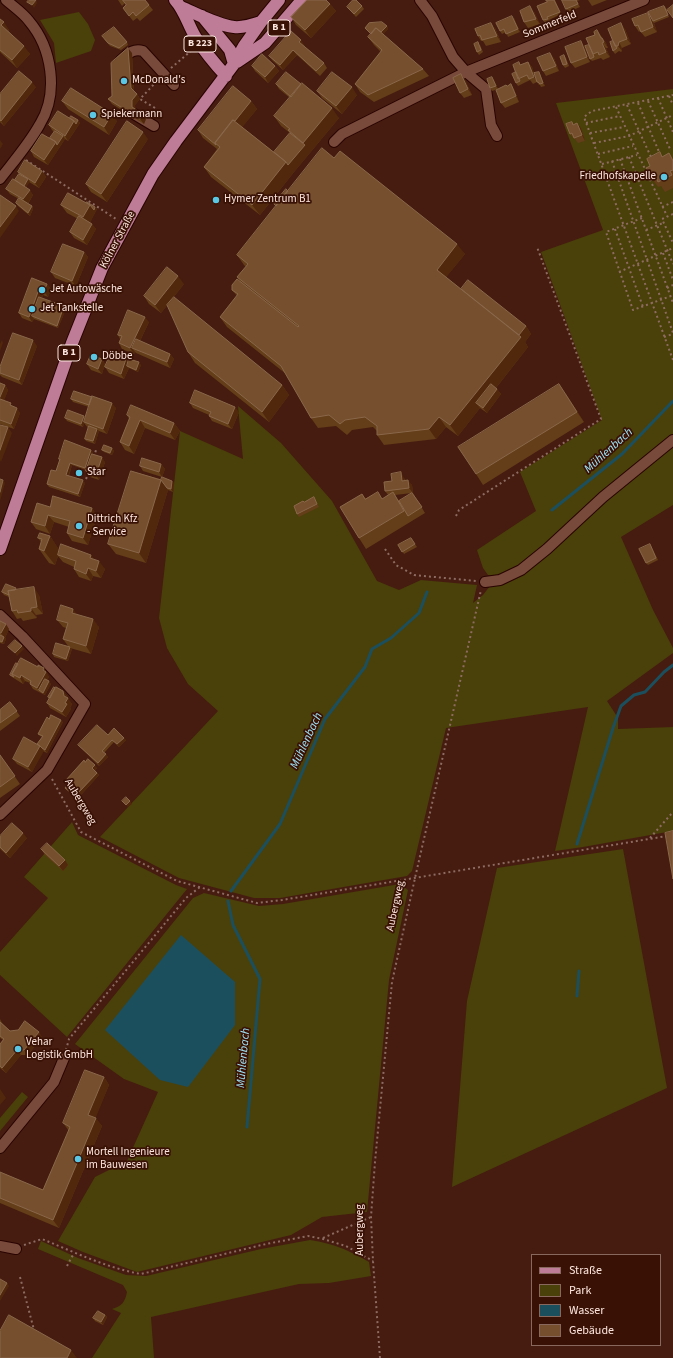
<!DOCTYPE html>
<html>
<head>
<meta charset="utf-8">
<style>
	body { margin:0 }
	#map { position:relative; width:673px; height:1358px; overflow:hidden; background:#451c0f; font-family:"Source Sans 3",sans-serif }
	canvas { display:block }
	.legend { position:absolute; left:531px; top:1254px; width:130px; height:92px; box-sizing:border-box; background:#3a1205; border:1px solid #88675c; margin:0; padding:5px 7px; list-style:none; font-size:12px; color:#fde6df }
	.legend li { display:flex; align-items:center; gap:8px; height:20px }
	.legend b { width:20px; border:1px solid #88675c }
</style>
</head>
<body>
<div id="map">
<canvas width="673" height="1358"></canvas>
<ul class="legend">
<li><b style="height:5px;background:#be7c97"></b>Straße</li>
<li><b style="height:11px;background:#4a400a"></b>Park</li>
<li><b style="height:11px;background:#1c4f5d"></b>Wasser</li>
<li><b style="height:11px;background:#754f2e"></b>Gebäude</li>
</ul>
</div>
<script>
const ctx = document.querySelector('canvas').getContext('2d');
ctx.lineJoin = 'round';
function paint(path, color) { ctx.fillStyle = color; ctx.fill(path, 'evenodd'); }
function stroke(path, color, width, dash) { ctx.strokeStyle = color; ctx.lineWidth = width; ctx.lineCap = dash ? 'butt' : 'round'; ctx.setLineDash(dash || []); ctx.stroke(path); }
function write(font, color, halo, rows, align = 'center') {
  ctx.font = font + ' "Source Sans 3",sans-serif'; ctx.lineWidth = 3.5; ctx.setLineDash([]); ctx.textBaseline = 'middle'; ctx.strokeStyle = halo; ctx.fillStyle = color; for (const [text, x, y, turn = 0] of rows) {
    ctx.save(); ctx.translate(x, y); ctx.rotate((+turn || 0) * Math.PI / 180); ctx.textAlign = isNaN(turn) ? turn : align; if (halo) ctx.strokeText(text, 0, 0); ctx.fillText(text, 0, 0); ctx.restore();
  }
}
const green = new Path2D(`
	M 79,12 L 88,24 L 95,40 L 91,51 L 56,63 L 54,43 L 40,20 Z
	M 673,89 L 673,437 L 520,567 L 498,577 L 488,575 L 483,568 L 477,550 L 536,511 L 520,472 L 602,420 L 541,252 L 603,230 L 556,103 Z
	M 238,406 L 281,443 L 332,501 L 377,581 L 399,590 L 421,580 L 477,585 L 473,603 L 483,595 L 490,586 L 509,580 L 673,444 L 673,505 L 621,537 L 653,610 L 673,648 L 673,653 L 607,701 L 618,718 L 618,729 L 673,727 L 673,831 L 583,847 L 555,851 L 588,707 L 446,728 L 412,871 L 407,876 L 280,898 L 254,898 L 179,878 L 100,837 L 218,711 L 188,684 L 167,648 L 159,618 L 180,431 L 243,459 Z
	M 72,822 L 78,835 L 176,885 L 187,889 L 67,1037 L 0,975 L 0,952 L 48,898 L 24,877 Z
	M 623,849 L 667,1088 L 452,1187 L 467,1001 L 497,868 Z
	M 400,884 L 408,890 L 389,980 L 367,1212 L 322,1217 L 291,1235 L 137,1272 L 83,1252 L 58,1241 L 95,1177 L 127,1161 L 158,1092 L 124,1079 L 75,1044 L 193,898 L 204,893 L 259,906 L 283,904 Z
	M 22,1092 L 28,1097 L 0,1131 L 0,1118 Z
	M 310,1240 C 335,1244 348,1250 369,1262 L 371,1276 L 329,1283 L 299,1284 L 151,1317 L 154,1358 L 92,1358 L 121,1313 L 112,1309 C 122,1306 125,1302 127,1292 L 123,1285 L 38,1249 L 41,1241 L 78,1258 L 126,1275 L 146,1276 L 261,1249 Z`);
const water = new Path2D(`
	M 181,935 L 235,982 L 235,1025 L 188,1087 L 160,1080 L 105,1030 Z`);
const stream = new Path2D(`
	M 552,510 L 622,454 L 673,401
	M 577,844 L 613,728 L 621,706 L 634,695 L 645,692 L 664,672 L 673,665
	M 231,891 L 280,824 L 325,719 L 365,667 L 372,649 L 391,638 L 419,613 L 427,592
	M 228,901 L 233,925 L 260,979 L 247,1127
	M 577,996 L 579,971`);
const path = new Path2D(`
	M 171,68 L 191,51
	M 669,96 L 673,105
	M 658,98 L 673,132
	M 648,101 L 670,149
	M 638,103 L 660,154
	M 627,105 L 651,157
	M 616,107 L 667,216
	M 155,108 L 140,99 L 158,80
	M 586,123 L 620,116
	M 590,133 L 624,127
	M 594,143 L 629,136 L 673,115
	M 598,154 L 633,146
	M 629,157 L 673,264
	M 620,159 L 673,303
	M 26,160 L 116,219
	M 612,161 L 673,333
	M 602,164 L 637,155
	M 662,207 L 673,202
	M 673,214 L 662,219 L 673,243
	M 642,218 L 606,232 L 633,310 L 671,296
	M 615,229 L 643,307
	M 646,230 L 663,223
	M 663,253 L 673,280
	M 619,272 L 673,248
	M 667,288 L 673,285
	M 664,337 L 673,334
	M 673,360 L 584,117 L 592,111 L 673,95
	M 94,457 L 96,450
	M 86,479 L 89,472
	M 456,516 L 459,510 L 601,419 L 537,247
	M 385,549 L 396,565 L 414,575 L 476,581
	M 52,779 L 81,832 L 177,881 L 257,903 L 282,900 L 673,835
	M 650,838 L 673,812
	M 66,1050 L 69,1039 L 186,898 L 200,887
	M 323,1238 L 371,1217
	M 24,1245 L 42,1239 C 74,1252 107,1268 141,1274 L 266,1244 L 308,1236 L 323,1239 L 346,1246 L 373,1261
	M 67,1266 L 74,1253
	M 20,1277 L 34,1330
	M 380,1358 L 373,1261 L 371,1217 L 375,1162 L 392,982 L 415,878 L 481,590`);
const minor = new Path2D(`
	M 420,0 L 432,16 L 453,57 L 466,72 L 486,89 L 491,125 L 497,136
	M 121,60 C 128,54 133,48 143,51 L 174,85
	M 134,114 L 154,126
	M 334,142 L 342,134 L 466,72 L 644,0
	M 0,179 C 14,161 29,144 40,124 C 59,93 52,48 29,21 C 23,13 14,7 6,0
	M 485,582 L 500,580 L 521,570 L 547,549 L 603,497 L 673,440
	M 0,615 L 22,636 L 85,704 L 47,770 L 0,815
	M 0,1148 L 54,1082 L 64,1058
	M 0,1246 L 16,1249`);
const major = new Path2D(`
	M 175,0 C 185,11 188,25 196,38 C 205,52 215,64 226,76
	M 181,7 C 197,14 217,25 234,27 C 243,28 252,25 261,22
	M 202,16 L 230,50 L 234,64
	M 237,62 L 265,43 L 302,0
	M 0,549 L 72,343 L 102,268 L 153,174 L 176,141 L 234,64 L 244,46 L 261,22 L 279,0`);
const wall = new Path2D(`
	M 118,0 L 145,0 L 153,10 L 140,21 L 137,18 L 133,21 L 123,8 L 126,5 L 125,3 L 122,6 Z
	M 546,0 L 555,0 L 561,14 L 549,20 L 550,21 L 545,23 L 543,20 L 547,2 Z
	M 562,0 L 580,0 L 577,1 L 580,7 L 568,12 L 566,9 Z
	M 588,0 L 607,0 L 592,6 Z
	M 330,4 L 336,11 L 311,38 L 296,25 L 291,17 Z
	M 362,6 L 364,9 L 356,17 L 347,7 Z
	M 664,6 L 666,8 L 669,17 L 654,23 L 657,32 L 645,37 L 640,31 L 639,32 L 635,26 Z
	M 534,12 L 540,24 L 528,28 L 524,22 Z
	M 514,18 L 520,32 L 508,37 L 506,32 L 502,34 L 500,31 Z
	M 0,19 L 9,30 L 8,31 L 30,54 L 17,68 L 0,52 Z
	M 387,26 L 388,29 L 383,34 L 423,69 L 429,76 L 374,102 L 360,92 L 355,84 L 381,52 L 374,45 L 368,37 L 371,34 L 365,28 Z
	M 495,28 L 501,42 L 486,46 L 483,41 L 481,41 L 478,36 Z
	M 625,29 L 631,44 L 622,48 L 622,51 L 621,52 L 619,51 L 615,54 L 613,51 L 613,41 Z
	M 597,30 L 606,43 L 608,48 L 606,48 L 610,57 L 603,60 L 601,58 L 592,61 L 590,59 L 589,45 Z
	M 104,39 L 127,42 L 128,45 L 121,50 L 110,46 Z
	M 480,45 L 483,52 L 479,55 L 477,52 Z
	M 304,46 L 324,63 L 327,68 L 320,76 L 297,55 L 283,70 L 273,61 L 269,56 L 305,46 Z
	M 584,46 L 590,62 L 575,68 L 571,63 Z
	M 132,53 L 134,91 L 137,94 L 140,99 L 135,105 L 135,109 L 143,114 L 146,119 L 144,124 L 112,104 L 108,99 L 112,96 Z
	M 564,55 L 566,58 L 569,66 L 565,68 L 563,65 Z
	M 554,58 L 559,71 L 546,76 L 543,71 Z
	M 528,62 L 532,67 L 534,73 L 539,72 L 540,74 L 545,86 L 541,87 L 540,85 L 539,85 L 537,82 L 533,84 L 530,80 L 518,86 L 516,83 L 516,72 L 521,65 Z
	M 252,66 L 275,66 L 279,71 L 268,83 L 255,71 Z
	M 465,80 L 472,95 L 464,98 L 460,93 Z
	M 494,80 L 498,89 L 492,91 L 490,88 Z
	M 276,84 L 339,118 L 294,172 L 260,215 L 211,177 L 204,167 L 217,149 L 203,138 L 198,130 L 251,101 L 257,109 L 242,127 L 274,152 L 290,133 L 281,126 L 274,116 L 290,98 L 279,89 Z
	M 511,84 L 514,89 L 519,102 L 505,108 L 501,103 L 507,86 Z
	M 36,87 L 4,126 L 0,122 L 0,94 Z
	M 317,91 L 357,95 L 342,114 L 322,98 Z
	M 62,101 L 117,121 L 109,135 L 68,109 Z
	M 70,118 L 78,120 L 80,123 L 68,141 L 65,139 L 48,165 L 34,157 L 31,151 L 50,138 L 54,132 L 52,130 L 49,125 Z
	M 572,122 L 574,124 L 577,123 L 581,128 L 585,141 L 578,143 L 575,139 L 574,139 L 570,134 Z
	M 148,139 L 107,202 L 91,192 L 86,184 Z
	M 669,153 L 673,159 L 673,188 L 665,192 L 661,186 L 658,187 L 651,177 L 650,166 L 663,156 Z
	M 334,158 L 465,254 L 446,277 L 461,289 L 526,326 L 531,334 L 525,342 L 528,347 L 496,388 L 501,394 L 487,413 L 480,408 L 458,436 L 446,427 L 436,439 L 384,445 L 377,435 L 377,431 L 373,427 L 352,430 L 347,435 L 336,426 L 318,428 L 311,418 L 286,374 L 227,327 L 220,317 L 237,296 L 232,290 L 241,283 L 237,277 L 246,267 L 244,265 L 237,255 L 276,206 L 274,204 L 288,191 Z
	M 42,171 L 46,177 L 39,188 L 29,182 L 26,187 L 33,195 L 28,204 L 32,206 L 33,209 L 30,216 L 18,206 L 16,203 L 19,199 L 10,194 L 6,189 L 15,180 L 19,174 L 18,172 Z
	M 61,205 L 97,209 L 90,222 L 96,229 L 87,245 L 74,238 L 70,232 L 78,219 L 67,213 Z
	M 84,252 L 88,257 L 76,286 L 55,278 L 51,272 Z
	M 32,278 L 47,284 L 51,289 L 48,297 L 43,295 L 42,298 L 66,309 L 58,328 L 34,319 L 32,322 L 22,318 L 19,313 Z
	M 184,284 L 161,313 L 149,304 L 144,296 Z
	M 149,322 L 140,341 L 170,354 L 174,359 L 170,368 L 136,353 L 135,352 L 134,354 L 122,349 L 119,343 L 120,339 L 118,335 Z
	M 37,346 L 22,385 L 2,377 L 0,375 L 0,367 Z
	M 188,352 L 282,385 L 289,395 L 269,422 L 195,363 Z
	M 102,359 L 105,364 L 102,374 L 91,370 L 87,364 Z
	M 128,362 L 141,365 L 138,372 L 129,368 L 124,379 L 109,373 L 105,367 Z
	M 0,383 L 5,385 L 8,390 L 4,400 L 14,407 L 20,413 L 14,429 L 0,424 Z
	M 566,394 L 584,422 L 483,485 L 476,474 Z
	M 92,397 L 116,408 L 107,434 L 99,431 L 95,444 L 86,441 L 85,439 L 88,428 L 84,423 L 83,427 L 67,421 L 65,418 L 85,417 L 89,407 L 73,402 L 71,399 Z
	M 190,403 L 239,412 L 232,429 L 212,421 L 209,416 L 209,415 L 193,408 Z
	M 127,415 L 174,423 L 180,431 L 175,440 L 145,428 L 134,454 L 125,450 L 120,442 L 129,419 Z
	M 112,448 L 114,451 L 112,455 L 104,452 L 102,450 Z
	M 93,452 L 92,454 L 105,462 L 99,480 L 90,477 L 86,471 L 86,470 L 72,465 L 69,476 L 85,483 L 80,497 L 49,487 L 47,484 L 56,471 L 60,460 L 59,459 Z
	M 161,464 L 165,469 L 162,477 L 143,471 L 140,466 Z
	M 131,471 L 174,483 L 173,492 L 168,490 L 146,563 L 116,554 L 108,544 Z
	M 404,478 L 405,480 L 412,485 L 413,493 L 425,513 L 366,549 L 359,538 L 362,494 L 366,499 L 383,499 L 388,495 L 385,491 L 392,481 ZM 412,493 L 399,501 L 395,495 Z
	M 314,497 L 319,507 L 299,517 L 297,514 L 304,502 Z
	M 50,507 L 92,508 L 97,516 L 88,545 L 72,541 L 67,533 L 69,527 L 54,522 L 50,534 L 36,529 L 31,522 Z
	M 50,536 L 59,550 L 91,555 L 94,560 L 105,569 L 101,578 L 93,576 L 91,581 L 79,577 L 74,569 L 74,567 L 63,562 L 58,556 L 55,565 L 49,563 L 39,549 L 41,542 L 38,538 Z
	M 411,538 L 417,547 L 404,554 L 398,545 Z
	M 650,544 L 658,560 L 648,565 L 646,563 Z
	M 17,590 L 39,595 L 43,614 L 36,615 L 37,618 L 23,621 L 21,618 L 17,619 L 12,611 L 9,597 L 4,595 L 2,592 Z
	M 77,615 L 99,627 L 91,654 L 70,648 L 72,649 L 68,661 L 54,657 L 53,654 L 68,646 L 63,639 L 66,628 L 63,627 L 57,620 Z
	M 0,621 L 9,629 L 5,638 L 6,639 L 4,644 L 0,643 Z
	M 18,664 L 48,674 L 47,674 L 49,677 L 47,680 L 51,684 L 45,695 L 33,689 L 30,684 L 30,683 L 25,681 L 23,684 L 12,677 L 10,675 Z
	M 55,688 L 63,691 L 67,696 L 67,698 L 72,704 L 70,708 L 71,709 L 66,717 L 50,708 L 47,703 L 49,699 L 48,697 Z
	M 10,702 L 20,716 L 0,731 L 0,710 Z
	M 49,719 L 63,722 L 47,753 L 43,751 L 32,772 L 17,764 L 13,759 L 37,744 L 42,737 L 40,736 L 38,734 Z
	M 108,735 L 126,740 L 119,747 L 114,742 L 104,753 L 108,757 L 99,766 L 78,745 Z
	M 0,755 L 20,784 L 0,798 Z
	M 85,762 L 97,768 L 95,770 L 99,775 L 81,795 L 79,793 L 76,798 L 67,790 L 65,788 L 69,784 L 66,780 Z
	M 0,836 L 27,838 L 10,858 L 0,849 Z
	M 41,849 L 68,865 L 63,871 L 45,855 Z
	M 0,1019 L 2,1023 L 10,1031 L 42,1037 L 28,1055 L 21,1055 L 6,1073 L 0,1068 L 0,1044 L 3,1040 L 0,1038 Z
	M 104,1077 L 109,1085 L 95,1118 L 102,1126 L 59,1228 L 0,1203 L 0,1172 L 43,1190 L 69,1131 L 63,1123 Z
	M 105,1315 L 107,1317 L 103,1325 L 95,1321 L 93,1318 Z`);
const shadedWall = new Path2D(`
	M 36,0 L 37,3 L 34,8 L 32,5 Z
	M 330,4 L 336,11 L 311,38 L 305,30 Z
	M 530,6 L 534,12 L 540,24 L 536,19 Z
	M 648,13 L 651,18 L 653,21 L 652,21 L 654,23 L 657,32 L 653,27 Z
	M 512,16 L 514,18 L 520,32 L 518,29 Z
	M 4,22 L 9,30 L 6,33 L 1,25 Z
	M 491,23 L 495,28 L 501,42 L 497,36 Z
	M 621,23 L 625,29 L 631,44 L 627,39 Z
	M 387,26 L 388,29 L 378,41 L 376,38 Z
	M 602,38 L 606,43 L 608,48 L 604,42 Z
	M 301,40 L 305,46 L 303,48 L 299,42 Z
	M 581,41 L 584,46 L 590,62 L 587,57 Z
	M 619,42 L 622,48 L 622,51 L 618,46 Z
	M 602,43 L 606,48 L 610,57 L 606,52 Z
	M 24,46 L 30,54 L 17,68 L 12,60 Z
	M 128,48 L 132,53 L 134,93 L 131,88 Z
	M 293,50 L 297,55 L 283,70 L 280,65 Z
	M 550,53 L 554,58 L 559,71 L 556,66 Z
	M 528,62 L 532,67 L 538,82 L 534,77 Z
	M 275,66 L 279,71 L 268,83 L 265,77 Z
	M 539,72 L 540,74 L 545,86 L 543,83 Z
	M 461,74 L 465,80 L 472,95 L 468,89 Z
	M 492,77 L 494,80 L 498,89 L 496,86 Z
	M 32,82 L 36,87 L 4,126 L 1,121 Z
	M 511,84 L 514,89 L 519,102 L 516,96 Z
	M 352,87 L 357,95 L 342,114 L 336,106 Z
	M 137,94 L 140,99 L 135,105 L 136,112 L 132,107 L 132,100 Z
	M 251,101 L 257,109 L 223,151 L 220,147 L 217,144 Z
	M 332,108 L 339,118 L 294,172 L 260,215 L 252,205 L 286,162 L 305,145 L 303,143 Z
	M 112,114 L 117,121 L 109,135 L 104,127 Z
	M 143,114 L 146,119 L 144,124 L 140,119 Z
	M 78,120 L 80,123 L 68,141 L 65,136 L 74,121 Z
	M 577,123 L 581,128 L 585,141 L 582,135 Z
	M 143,132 L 148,139 L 107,202 L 101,194 Z
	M 63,136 L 65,139 L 48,165 L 44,160 L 56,142 Z
	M 0,140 L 3,144 L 0,149 Z
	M 42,171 L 46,177 L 39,188 L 35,183 Z
	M 28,179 L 30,182 L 25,189 L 23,187 Z
	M 30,190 L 33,195 L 27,205 L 23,199 Z
	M 90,205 L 95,207 L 97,209 L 89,225 L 83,217 Z
	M 16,206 L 19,211 L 0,238 L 0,227 Z
	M 32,206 L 33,209 L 30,216 L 28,213 Z
	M 92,224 L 96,229 L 87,245 L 83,240 Z
	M 457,244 L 465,254 L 444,280 L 437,270 Z
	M 84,252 L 88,257 L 76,286 L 72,281 Z
	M 178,276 L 184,284 L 161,313 L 155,305 Z
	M 47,284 L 51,289 L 48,297 L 44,291 Z
	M 39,289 L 43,295 L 34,317 L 32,316 L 34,319 L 32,322 L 29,317 Z
	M 64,306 L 66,309 L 58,328 L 57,326 Z
	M 145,317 L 149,322 L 136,349 L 132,348 L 135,352 L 134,354 L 130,348 Z
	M 526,326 L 531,334 L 525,342 L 528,347 L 481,407 L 476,403 L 480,408 L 458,436 L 450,425 L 518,335 Z
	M 2,340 L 3,343 L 0,351 L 0,344 Z
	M 33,340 L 37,346 L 22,385 L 19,380 Z
	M 170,354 L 174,359 L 170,368 L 167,362 Z
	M 102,359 L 105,364 L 102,374 L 98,369 Z
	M 126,359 L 130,365 L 127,366 L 129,368 L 124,379 L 121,374 Z
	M 139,362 L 141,365 L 138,372 L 136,370 Z
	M 559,384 L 566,394 L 584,422 L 577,412 Z
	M 5,385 L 8,390 L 3,404 L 0,399 L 0,397 Z
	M 282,385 L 289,395 L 269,422 L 262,412 Z
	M 497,389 L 501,394 L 487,413 L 483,408 Z
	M 112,403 L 116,408 L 107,434 L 103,429 Z
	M 235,407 L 239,412 L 232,429 L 228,424 Z
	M 17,408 L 20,413 L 14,429 L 11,424 Z
	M 84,416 L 86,418 L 83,427 L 81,424 Z
	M 439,417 L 446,427 L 436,439 L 429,429 Z
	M 140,420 L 145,428 L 134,454 L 129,446 Z
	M 174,423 L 180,431 L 175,440 L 170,433 Z
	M 8,427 L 12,433 L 1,462 L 0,460 L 0,450 Z
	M 97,429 L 99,431 L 95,444 L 93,441 Z
	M 112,448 L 114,451 L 112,455 L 110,453 Z
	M 91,450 L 93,452 L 86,470 L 85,468 Z
	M 102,457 L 105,462 L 99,480 L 96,475 Z
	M 70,463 L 72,465 L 68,477 L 66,475 Z
	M 161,464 L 165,469 L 162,477 L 159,472 Z
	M 401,472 L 404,478 L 405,486 L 402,481 Z
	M 3,480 L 5,483 L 0,501 L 0,492 Z
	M 83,480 L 85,483 L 80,497 L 78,494 Z
	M 161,480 L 168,490 L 146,563 L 139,553 Z
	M 408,480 L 412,485 L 413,493 L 409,488 Z
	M 172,481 L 174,483 L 173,492 L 171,489 Z
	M 92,508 L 97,516 L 88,545 L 83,538 Z
	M 48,515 L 54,522 L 50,534 L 45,526 Z
	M 50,536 L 60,551 L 58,555 L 58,556 L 55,565 L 44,551 Z
	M 91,555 L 97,563 L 90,558 Z
	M 99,561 L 105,569 L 101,578 L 96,571 Z
	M 88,568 L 93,576 L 91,581 L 86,574 Z
	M 34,587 L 39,595 L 43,614 L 37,607 Z
	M 31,608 L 36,615 L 37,618 L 31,611 Z
	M 73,609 L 79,617 L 72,613 Z
	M 93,619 L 99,627 L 91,654 L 86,646 Z
	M 6,624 L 9,629 L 5,638 L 6,639 L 4,644 L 2,642 L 4,637 L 1,633 Z
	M 22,646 L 24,649 L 17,656 L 15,653 Z
	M 70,647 L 72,649 L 68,661 L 66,659 Z
	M 44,668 L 49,677 L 41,692 L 37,688 Z
	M 21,675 L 25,681 L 23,684 L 20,678 Z
	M 49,681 L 51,684 L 45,695 L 43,693 Z
	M 63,691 L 67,696 L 68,700 L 68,698 L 72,704 L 70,708 L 71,709 L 66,717 L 62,712 L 65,703 Z
	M 61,720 L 63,722 L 47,753 L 45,750 Z
	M 124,738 L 126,740 L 119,747 L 117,744 Z
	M 40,746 L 44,751 L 32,772 L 28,767 Z
	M 106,754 L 108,757 L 99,766 L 98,763 Z
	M 95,765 L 97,768 L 94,771 L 92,768 Z
	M 97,773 L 99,775 L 81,795 L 79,792 Z
	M 78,791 L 79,793 L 76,798 L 74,795 Z
	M 130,801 L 132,804 L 128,807 L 126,805 Z
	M 23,833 L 27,838 L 10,858 L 6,853 Z
	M 65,860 L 68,865 L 63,871 L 59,866 Z
	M 39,1032 L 42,1037 L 28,1055 L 24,1050 Z
	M 17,1050 L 21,1055 L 6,1073 L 2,1068 Z
	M 104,1077 L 109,1085 L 94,1122 L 88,1115 Z
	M 0,1089 L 6,1098 L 0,1105 Z
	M 96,1118 L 102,1126 L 59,1228 L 53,1220 Z
	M 7,1283 L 9,1286 L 0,1301 L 0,1295 Z
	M 105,1315 L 107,1317 L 103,1325 L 101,1322 Z
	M 71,1350 L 77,1358 L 67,1358 Z`);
const building = new Path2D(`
	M 29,0 L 36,0 L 32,5 L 27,2 Z
	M 123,0 L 145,0 L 149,5 L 136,16 L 133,12 L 129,16 L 123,8 L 126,5 Z
	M 307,0 L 326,0 L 330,4 L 305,30 L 291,17 Z
	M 353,0 L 356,0 L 362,6 L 354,14 L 347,7 Z
	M 546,0 L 554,0 L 560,12 L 547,17 L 548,19 L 543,20 L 537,6 L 547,2 Z
	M 562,0 L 576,0 L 578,4 L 566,9 Z
	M 673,5 L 673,18 L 667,10 Z
	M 530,6 L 536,19 L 524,22 L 520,11 Z
	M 664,6 L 668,15 L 653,21 L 648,12 Z
	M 648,13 L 653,27 L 641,32 L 638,25 L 635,26 L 632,19 Z
	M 512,16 L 518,29 L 506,34 L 504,29 L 500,31 L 496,23 Z
	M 0,19 L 4,22 L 1,25 L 24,46 L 12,60 L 0,50 Z
	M 382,22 L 387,26 L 381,32 L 376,28 L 371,34 L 365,28 L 369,23 Z
	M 491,23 L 497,36 L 482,40 L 480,35 L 478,36 L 475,29 Z
	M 621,23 L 627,39 L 619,42 L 618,46 L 615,46 L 608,29 Z
	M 114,27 L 127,42 L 119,48 L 108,43 L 102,36 Z
	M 376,28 L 423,69 L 368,95 L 355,84 L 382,50 L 368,37 Z
	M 597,30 L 601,38 L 602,38 L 604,42 L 602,43 L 606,52 L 599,55 L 598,52 L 593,54 L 586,38 L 595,35 L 594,32 Z
	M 291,31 L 301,40 L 299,42 L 324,63 L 316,71 L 293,50 L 280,65 L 269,56 Z
	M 581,41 L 587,57 L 571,63 L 565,47 Z
	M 613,41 L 617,48 L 613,51 L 610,42 Z
	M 478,42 L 481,50 L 477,52 L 474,44 Z
	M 589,45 L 593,54 L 594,57 L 590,59 L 585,46 Z
	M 128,48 L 131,88 L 137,94 L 132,100 L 132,107 L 143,114 L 140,119 L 108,99 L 112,96 L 111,63 Z
	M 550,53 L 556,66 L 543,71 L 537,58 Z
	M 262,54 L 275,66 L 265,77 L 252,66 Z
	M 564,55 L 567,64 L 563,65 L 560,57 Z
	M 519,62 L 520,65 L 528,62 L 534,77 L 529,79 L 527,75 L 518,79 L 513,65 Z
	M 19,71 L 32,82 L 1,121 L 0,120 L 0,94 Z
	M 286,72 L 301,84 L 291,97 L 276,84 Z
	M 332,72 L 352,87 L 336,106 L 317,91 Z
	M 516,72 L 520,81 L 516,83 L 512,74 Z
	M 539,72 L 543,83 L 540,84 L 538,82 L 537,82 L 534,73 Z
	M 461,74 L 468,89 L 460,93 L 453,78 Z
	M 492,77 L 496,86 L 490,88 L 487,79 Z
	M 302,83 L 332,108 L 303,143 L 288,130 L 290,129 L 274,116 Z
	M 511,84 L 516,96 L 501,103 L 496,90 L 506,85 L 507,86 Z
	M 233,86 L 251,101 L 235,121 L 233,120 L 215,143 L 216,145 L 198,130 Z
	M 71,88 L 112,114 L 104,127 L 62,101 Z
	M 58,111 L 74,121 L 65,136 L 49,125 Z
	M 71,116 L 78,120 L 76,124 L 74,121 L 70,118 Z
	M 233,120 L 286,162 L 252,205 L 204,167 L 220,147 L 215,143 Z
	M 127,121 L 143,132 L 101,194 L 86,184 Z
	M 572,122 L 573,125 L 577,123 L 582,135 L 574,138 L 572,133 L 570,134 L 566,124 Z
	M 55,131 L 63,136 L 57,145 L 56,142 L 50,138 Z
	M 290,133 L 305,145 L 288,165 L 286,162 L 274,152 Z
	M 42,134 L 56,142 L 44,160 L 31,151 Z
	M 322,148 L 334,158 L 340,151 L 457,244 L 437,270 L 521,337 L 450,425 L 439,417 L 429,429 L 377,435 L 377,426 L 365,417 L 345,420 L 340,424 L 329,415 L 311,418 L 281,366 L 220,317 L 238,294 L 232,290 L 232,285 L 237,279 L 298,327 L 299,326 L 237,277 L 248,264 L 237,255 Z
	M 660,152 L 662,157 L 669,153 L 673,161 L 673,170 L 670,171 L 672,175 L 658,182 L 655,175 L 651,177 L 646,168 L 650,166 L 647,159 Z
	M 25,160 L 42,171 L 35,183 L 18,172 Z
	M 19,174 L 28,179 L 24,186 L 15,180 Z
	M 13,179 L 30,190 L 23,199 L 6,189 Z
	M 286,189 L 288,191 L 276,206 L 274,204 Z
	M 68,193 L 90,205 L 83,217 L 61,205 Z
	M 0,195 L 16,206 L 0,227 Z
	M 19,198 L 32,206 L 28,213 L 16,203 Z
	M 87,202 L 95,207 L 94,210 L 90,205 L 87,203 Z
	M 79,216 L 92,224 L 83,240 L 70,232 Z
	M 63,244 L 84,252 L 72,281 L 51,272 Z
	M 167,267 L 178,276 L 155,305 L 144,296 Z
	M 32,278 L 47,284 L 44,291 L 39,289 L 29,317 L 19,313 Z
	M 468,280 L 526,326 L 519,335 L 461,289 Z
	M 39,297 L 64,306 L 57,326 L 32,316 Z
	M 174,297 L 282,385 L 262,412 L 188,352 L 167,305 Z
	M 128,310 L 145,317 L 130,348 L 119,343 L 122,336 L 118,335 Z
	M 13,333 L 33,340 L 19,380 L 0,373 L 0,367 Z
	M 136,339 L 170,354 L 167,362 L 132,348 Z
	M 111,353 L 126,359 L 121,374 L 105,367 Z
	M 91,355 L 102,359 L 98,369 L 87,364 Z
	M 129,359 L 139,362 L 136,370 L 127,366 Z
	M 0,383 L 5,385 L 0,397 Z
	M 491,384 L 497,389 L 483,408 L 476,403 Z
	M 559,384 L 577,412 L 476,474 L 458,447 Z
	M 195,390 L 235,407 L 228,424 L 209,416 L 211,412 L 190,403 Z
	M 74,391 L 92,397 L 89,405 L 71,399 Z
	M 92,396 L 112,403 L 103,429 L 84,422 Z
	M 0,399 L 11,403 L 10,405 L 17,408 L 11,424 L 0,420 Z
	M 131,405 L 174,423 L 170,433 L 140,420 L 129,446 L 120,442 L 130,417 L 127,415 Z
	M 68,410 L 84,416 L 81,424 L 65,418 Z
	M 0,425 L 8,427 L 0,450 Z
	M 89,426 L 97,429 L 93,441 L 85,439 Z
	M 65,440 L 91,450 L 85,468 L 70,463 L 66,475 L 83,480 L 78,494 L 47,484 L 51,470 L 56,471 L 60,459 L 59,459 Z
	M 104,445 L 112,448 L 110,453 L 102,450 Z
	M 92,454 L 102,457 L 96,475 L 86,471 Z
	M 142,458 L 161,464 L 159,472 L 140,466 Z
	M 131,471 L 161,480 L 139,553 L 108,544 Z
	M 401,472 L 402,481 L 408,480 L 409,488 L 385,491 L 384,482 L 392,481 L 391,474 Z
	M 162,477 L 172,481 L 171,489 L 167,488 L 161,480 Z
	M 0,479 L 3,480 L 0,492 Z
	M 378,492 L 382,499 L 393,492 L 404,511 L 359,538 L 340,507 L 362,494 L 365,499 Z
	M 412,493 L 422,507 L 408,516 L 399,501 Z
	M 53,496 L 92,508 L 83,538 L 67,533 L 70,521 L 48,515 L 45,526 L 31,522 L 37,503 L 50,507 Z
	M 314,497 L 317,504 L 297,514 L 294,506 L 303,501 L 304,502 Z
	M 40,533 L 50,536 L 44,551 L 39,549 L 42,539 L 38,538 Z
	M 411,538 L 415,544 L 402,552 L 398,545 Z
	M 61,544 L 91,555 L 90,558 L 99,561 L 96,571 L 88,568 L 86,574 L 74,569 L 76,561 L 58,555 Z
	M 650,544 L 656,558 L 646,563 L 639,549 Z
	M 6,584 L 16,588 L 15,590 L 8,591 L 9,595 L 2,592 Z
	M 34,587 L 37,607 L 31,608 L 31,611 L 18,613 L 17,610 L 12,611 L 8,591 Z
	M 61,605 L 73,609 L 72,613 L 93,619 L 86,646 L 63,639 L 68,623 L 57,620 Z
	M 0,621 L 6,624 L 1,633 L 0,633 Z
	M 0,635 L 4,637 L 2,642 L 0,641 Z
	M 15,640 L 22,646 L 15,653 L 8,647 Z
	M 56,643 L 70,647 L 66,659 L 53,654 Z
	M 21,658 L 38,667 L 38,665 L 44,668 L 43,670 L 46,672 L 37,688 L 30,684 L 31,681 L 21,675 L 20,678 L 12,674 Z
	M 16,663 L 18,664 L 12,674 L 14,677 L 10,675 Z
	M 45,679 L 49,681 L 43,693 L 39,690 Z
	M 54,687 L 55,688 L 50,698 L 48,697 Z
	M 56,687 L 63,691 L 64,696 L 68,698 L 65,703 L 67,704 L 62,712 L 47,703 Z
	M 10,702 L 17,711 L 0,723 L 0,710 Z
	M 51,715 L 61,720 L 45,750 L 42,748 L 40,746 L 37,744 L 43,736 L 38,734 L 47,717 L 49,719 Z
	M 97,725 L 108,735 L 114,728 L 124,738 L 117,744 L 112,740 L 102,751 L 106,754 L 98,763 L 78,745 Z
	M 24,737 L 40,746 L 28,767 L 13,759 Z
	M 0,755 L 15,776 L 0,787 Z
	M 88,759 L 95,765 L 92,768 L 97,773 L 79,792 L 78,791 L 74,795 L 65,788 L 69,783 L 66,780 L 84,760 L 85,762 Z
	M 126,797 L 130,801 L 126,805 L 122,801 Z
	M 12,823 L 23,833 L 6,853 L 0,847 L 0,836 Z
	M 673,831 L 673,879 L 665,833 Z
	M 47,843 L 65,860 L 59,866 L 41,849 Z
	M 25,1021 L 39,1032 L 24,1050 L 17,1050 L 2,1068 L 0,1066 L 0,1044 L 4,1039 L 0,1036 L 0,1022 L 10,1031 L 18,1030 Z
	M 85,1070 L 104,1077 L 88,1115 L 96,1118 L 53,1220 L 0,1198 L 0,1172 L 43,1190 L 70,1127 L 63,1123 Z
	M 0,1279 L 7,1283 L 0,1295 Z
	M 98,1311 L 105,1315 L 101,1322 L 93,1318 Z
	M 9,1315 L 71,1350 L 67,1358 L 0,1358 L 0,1331 Z`);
const markers = [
	[124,81,4,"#5ac8e5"],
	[93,115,4,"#5ac8e5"],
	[664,177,4,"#5ac8e5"],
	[216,200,4,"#5ac8e5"],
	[42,290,4,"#5ac8e5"],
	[32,309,4,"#5ac8e5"],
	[94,357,4,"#5ac8e5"],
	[79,473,4,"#5ac8e5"],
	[79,526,4,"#5ac8e5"],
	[18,1049,4,"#5ac8e5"],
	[78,1159,4,"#5ac8e5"]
];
const shields = [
	[279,28,22],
	[200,44,32],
	[69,353,22]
];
const shieldNames = [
	["B 1",279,28],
	["B 223",200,44],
	["B 1",69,353]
];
const streetNames = [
	["Sommerfeld",550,25,-22],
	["Kölner Straße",118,240,-62],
	["Aubergweg",80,802,59],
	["Aubergweg",396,906,-78],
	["Aubergweg",361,1230,-90]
];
const poiNames = [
	["McDonald's",132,81],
	["Spiekermann",101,115],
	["Friedhofskapelle",656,177,"right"],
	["Hymer Zentrum B1",224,200],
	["Jet Autowäsche",50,290],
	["Jet Tankstelle",40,309],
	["Döbbe",102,357],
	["Star",87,473],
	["Dittrich Kfz",87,520],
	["- Service",87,533],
	["Vehar",26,1043],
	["Logistik GmbH",26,1056],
	["Mortell Ingenieure",86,1153],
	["im Bauwesen",86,1166]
];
const waterNames = [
	["Mühlenbach",609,451,-42],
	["Mühlenbach",307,741,-65],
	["Mühlenbach",244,1058,-85]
];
paint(green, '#4a400a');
paint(water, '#1c4f5d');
stroke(stream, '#1c4f5d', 3);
stroke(minor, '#290300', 12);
stroke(major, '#290300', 14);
stroke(path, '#8d6b61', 2, [2, 3]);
stroke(minor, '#784a3b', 10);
stroke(major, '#be7c97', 12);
paint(wall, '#643d19');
paint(shadedWall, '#51280c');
paint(building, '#754f2e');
stroke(building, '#8a674a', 1);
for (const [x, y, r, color] of markers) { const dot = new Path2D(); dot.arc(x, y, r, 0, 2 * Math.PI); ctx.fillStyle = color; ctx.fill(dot); stroke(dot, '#3a1205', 1.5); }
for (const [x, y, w] of shields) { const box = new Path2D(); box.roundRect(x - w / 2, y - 8, w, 16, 3); ctx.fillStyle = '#3a1205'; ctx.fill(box); stroke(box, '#fde6df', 1); }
write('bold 10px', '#fde6df', null, shieldNames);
write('11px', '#fde6df', '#3a1205', streetNames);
write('11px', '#fde6df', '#3a1205', poiNames, 'left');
write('italic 12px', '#a0e7fb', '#3a1205', waterNames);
</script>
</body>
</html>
